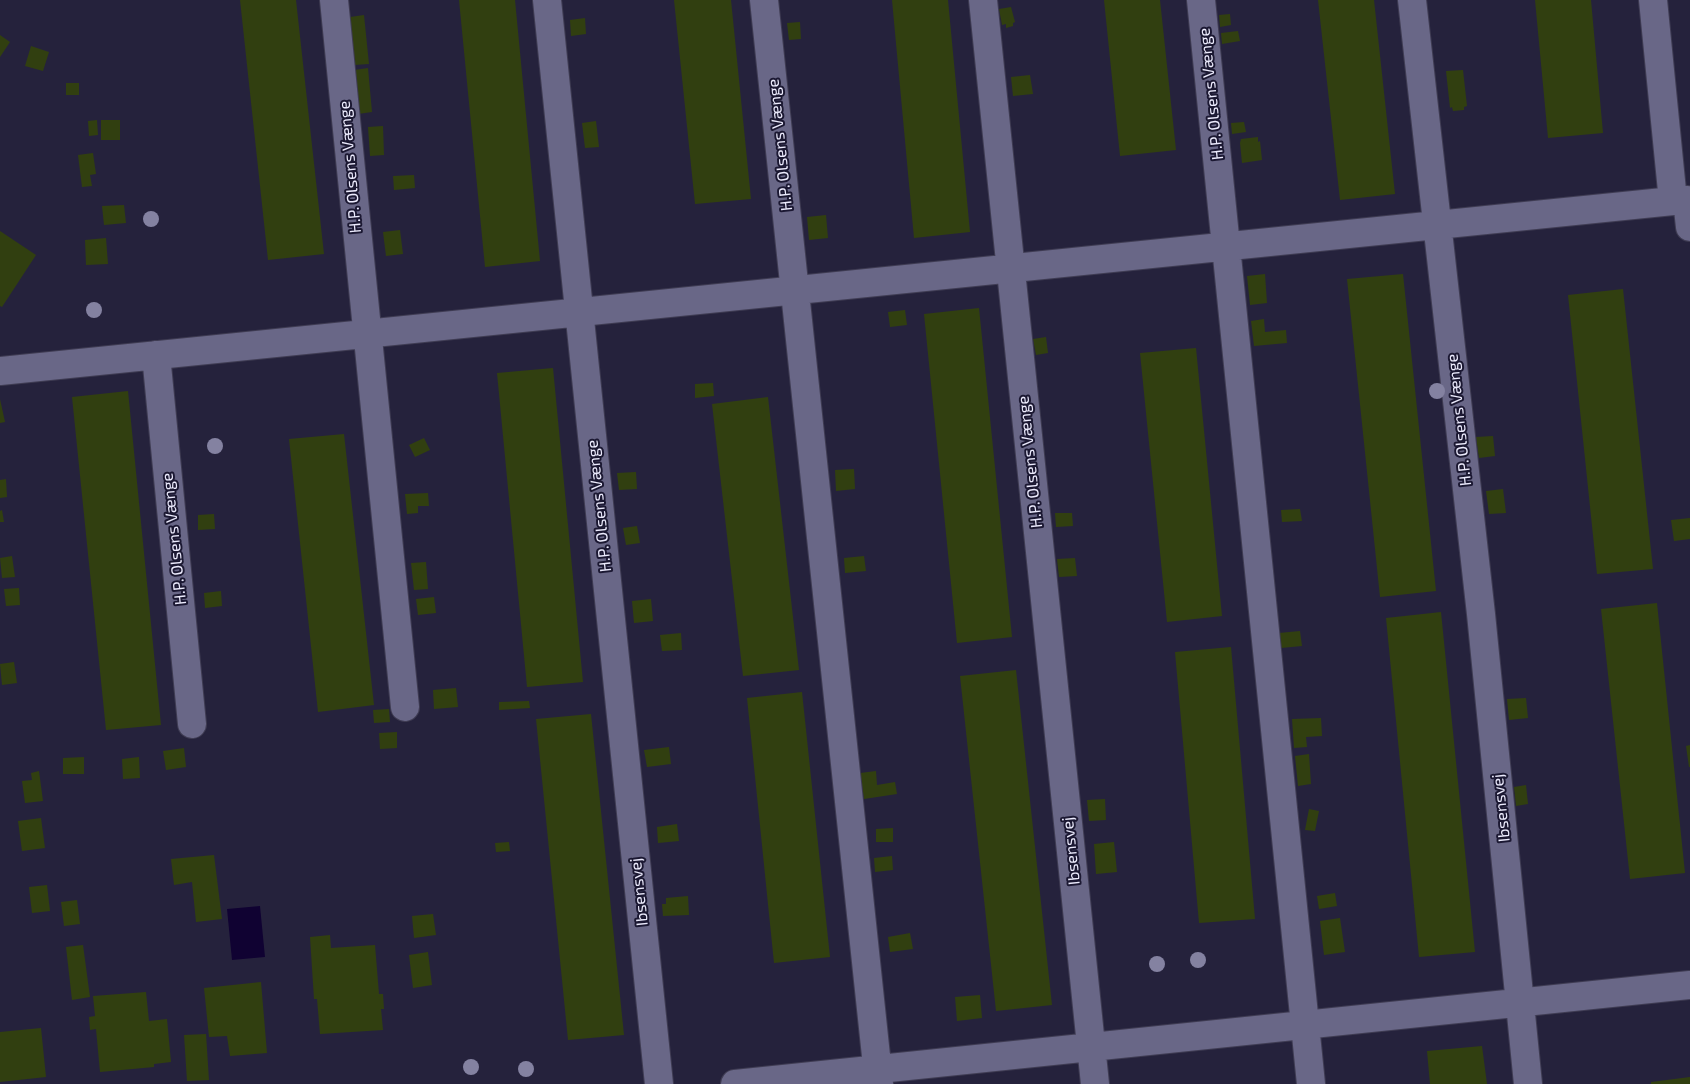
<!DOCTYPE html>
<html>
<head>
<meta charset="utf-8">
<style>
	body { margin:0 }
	canvas { display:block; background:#25223c }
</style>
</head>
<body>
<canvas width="1690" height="1084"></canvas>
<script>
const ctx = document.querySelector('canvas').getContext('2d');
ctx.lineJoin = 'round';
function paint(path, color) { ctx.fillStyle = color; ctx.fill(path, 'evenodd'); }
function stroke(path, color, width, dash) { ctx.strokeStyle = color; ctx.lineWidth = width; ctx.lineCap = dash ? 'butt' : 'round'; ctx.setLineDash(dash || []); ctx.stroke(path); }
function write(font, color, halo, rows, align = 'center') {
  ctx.font = font + ' "Exo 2",sans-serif'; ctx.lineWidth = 4; ctx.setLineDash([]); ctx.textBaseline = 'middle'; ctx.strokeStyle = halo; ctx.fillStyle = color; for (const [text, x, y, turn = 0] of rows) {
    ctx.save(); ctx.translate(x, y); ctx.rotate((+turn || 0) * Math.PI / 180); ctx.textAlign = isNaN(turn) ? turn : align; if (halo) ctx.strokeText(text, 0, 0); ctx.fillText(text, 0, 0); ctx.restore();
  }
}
const water = new Path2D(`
	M 260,906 L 265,957 L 232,960 L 227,909 Z`);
const building = new Path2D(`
	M 240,0 L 296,0 L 324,254 L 268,260 Z
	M 459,0 L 515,0 L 540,261 L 485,267 Z
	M 674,0 L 731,0 L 751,199 L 695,204 Z
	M 892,0 L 948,0 L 970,232 L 914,238 Z
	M 1104,0 L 1160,0 L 1176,150 L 1120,156 Z
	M 1318,0 L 1374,0 L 1395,194 L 1340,200 Z
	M 1535,0 L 1591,0 L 1603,133 L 1548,138 Z
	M 1011,7 L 1015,22 L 1013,23 L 1013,26 L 1006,28 L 1006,24 L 1002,25 L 999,9 Z
	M 1230,14 L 1231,25 L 1220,27 L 1219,15 Z
	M 364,15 L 369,64 L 354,65 L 350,17 Z
	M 585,18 L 586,34 L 571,36 L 570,20 Z
	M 800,22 L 801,39 L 789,40 L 787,23 Z
	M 1238,31 L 1240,41 L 1222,44 L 1221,33 Z
	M 0,35 L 10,42 L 0,57 Z
	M 31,46 L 49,52 L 43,71 L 25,66 Z
	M 368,68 L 372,112 L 358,114 L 354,70 Z
	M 1463,70 L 1467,106 L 1464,107 L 1464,110 L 1453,111 L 1452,107 L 1450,108 L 1446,71 Z
	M 1030,75 L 1033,94 L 1013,96 L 1011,77 Z
	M 66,83 L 79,83 L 79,95 L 66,95 Z
	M 97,120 L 98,135 L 89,136 L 88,121 Z
	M 101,120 L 120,120 L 120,140 L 101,140 Z
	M 596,121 L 599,147 L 585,148 L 582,123 Z
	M 1244,122 L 1246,132 L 1232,134 L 1231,123 Z
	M 383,126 L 384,155 L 370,156 L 368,127 Z
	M 1258,137 L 1258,142 L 1260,141 L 1262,160 L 1242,163 L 1240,143 L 1241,139 Z
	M 93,153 L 96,174 L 90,175 L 92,186 L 82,187 L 78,155 Z
	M 414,175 L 415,188 L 394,190 L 393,176 Z
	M 124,205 L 126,223 L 104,225 L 102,206 Z
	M 826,215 L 828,238 L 809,240 L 807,217 Z
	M 400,230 L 403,254 L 386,256 L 383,232 Z
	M 0,231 L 36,255 L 2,307 L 0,306 Z
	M 106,238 L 108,264 L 86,265 L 85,240 Z
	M 1265,274 L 1267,303 L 1250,305 L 1247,276 Z
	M 1403,274 L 1436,591 L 1380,597 L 1347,279 Z
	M 1623,289 L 1653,569 L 1597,574 L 1568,295 Z
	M 979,308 L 1012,637 L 957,643 L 924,314 Z
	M 905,310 L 907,325 L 890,327 L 888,312 Z
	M 1264,319 L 1265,332 L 1286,330 L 1287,343 L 1254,346 L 1251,321 Z
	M 1046,337 L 1048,353 L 1036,355 L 1033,339 Z
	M 1196,348 L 1222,616 L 1167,622 L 1140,353 Z
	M 553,368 L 583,682 L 527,687 L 497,373 Z
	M 713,383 L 714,396 L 695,398 L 695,384 Z
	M 128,391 L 161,725 L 106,730 L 72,397 Z
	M 768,397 L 799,670 L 743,676 L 712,404 Z
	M 0,399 L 5,422 L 0,423 Z
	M 344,434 L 374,705 L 318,712 L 289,439 Z
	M 1493,436 L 1495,456 L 1479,458 L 1476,437 Z
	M 424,438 L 430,450 L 415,457 L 409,445 Z
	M 854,469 L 855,489 L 836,491 L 835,470 Z
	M 636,472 L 637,489 L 619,490 L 617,473 Z
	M 6,479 L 7,497 L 0,498 L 0,480 Z
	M 1503,489 L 1506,513 L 1489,514 L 1486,491 Z
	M 428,493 L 429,506 L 418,506 L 418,513 L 407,514 L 405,494 Z
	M 1300,509 L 1302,521 L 1282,522 L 1281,510 Z
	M 2,510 L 4,522 L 0,522 L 0,511 Z
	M 1055,513 L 1072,513 L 1073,526 L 1056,527 Z
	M 214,514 L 215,529 L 198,530 L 198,515 Z
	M 1690,518 L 1690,539 L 1674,541 L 1671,520 Z
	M 637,526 L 640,543 L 626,545 L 623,528 Z
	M 12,556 L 15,577 L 2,578 L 0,558 Z
	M 864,556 L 866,571 L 845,573 L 844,558 Z
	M 1075,558 L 1077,576 L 1059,577 L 1057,559 Z
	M 426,562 L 428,589 L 414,590 L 411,563 Z
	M 19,588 L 20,605 L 6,606 L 4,589 Z
	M 221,591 L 222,606 L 205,608 L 204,593 Z
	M 434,597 L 436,613 L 418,615 L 416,599 Z
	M 651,599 L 653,621 L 634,623 L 632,601 Z
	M 1657,603 L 1685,873 L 1630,879 L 1601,609 Z
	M 1441,612 L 1475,952 L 1419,957 L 1386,618 Z
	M 1300,631 L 1302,646 L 1281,648 L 1279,633 Z
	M 681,633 L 682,650 L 662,651 L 660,635 Z
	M 1231,647 L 1255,919 L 1199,923 L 1175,652 Z
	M 14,662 L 17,683 L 2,685 L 0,664 Z
	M 1016,670 L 1052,1005 L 996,1011 L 960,676 Z
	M 456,688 L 458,707 L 434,709 L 433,690 Z
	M 802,692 L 830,957 L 774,963 L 747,698 Z
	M 1526,698 L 1528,718 L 1509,720 L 1507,699 Z
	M 529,701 L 530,708 L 499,710 L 499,702 Z
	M 389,709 L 390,722 L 374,723 L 373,710 Z
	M 591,714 L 624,1035 L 568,1040 L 536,719 Z
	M 1321,718 L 1322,736 L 1306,737 L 1307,747 L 1294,748 L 1292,719 Z
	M 397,732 L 397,748 L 380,749 L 379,733 Z
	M 1690,745 L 1690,767 L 1689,767 L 1686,746 Z
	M 669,747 L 671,764 L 647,767 L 644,750 Z
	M 184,748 L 186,767 L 166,770 L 163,751 Z
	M 1309,754 L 1311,784 L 1298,786 L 1295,756 Z
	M 84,757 L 84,774 L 63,774 L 63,758 Z
	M 139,757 L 140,778 L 123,779 L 122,759 Z
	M 39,771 L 43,801 L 25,803 L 22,781 L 32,780 L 31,773 Z
	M 876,771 L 877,785 L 895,782 L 897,794 L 864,799 L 860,773 Z
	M 1526,785 L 1528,804 L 1516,806 L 1514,787 Z
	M 1105,799 L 1106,820 L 1089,821 L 1087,800 Z
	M 1309,809 L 1319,811 L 1315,831 L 1305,830 Z
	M 41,818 L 45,848 L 22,851 L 18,821 Z
	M 677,824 L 679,841 L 658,843 L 657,827 Z
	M 893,828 L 893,842 L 876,842 L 876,829 Z
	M 509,842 L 510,851 L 496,852 L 495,843 Z
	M 1114,842 L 1117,872 L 1096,874 L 1094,844 Z
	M 214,855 L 222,919 L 196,922 L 192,882 L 174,885 L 171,859 Z
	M 892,856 L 893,870 L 875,872 L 874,858 Z
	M 47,885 L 50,911 L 32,913 L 29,887 Z
	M 1335,893 L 1337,906 L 1319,909 L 1317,896 Z
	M 688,896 L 689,915 L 663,916 L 662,904 L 666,904 L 666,898 Z
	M 77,900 L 80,924 L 64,926 L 61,902 Z
	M 433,914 L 436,935 L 414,938 L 412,916 Z
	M 1340,918 L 1345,952 L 1324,955 L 1320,921 Z
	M 910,933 L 913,949 L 890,952 L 888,937 Z
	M 330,935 L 331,948 L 375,945 L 379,994 L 383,994 L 384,1009 L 381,1009 L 383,1030 L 320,1034 L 317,999 L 314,999 L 310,937 Z
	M 83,945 L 90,997 L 72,1000 L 66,947 Z
	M 428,952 L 432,985 L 413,988 L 409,955 Z
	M 261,982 L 267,1053 L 230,1056 L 227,1036 L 209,1037 L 204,988 Z
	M 146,992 L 149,1021 L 167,1019 L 171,1062 L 154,1064 L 154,1067 L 100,1072 L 96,1029 L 90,1030 L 89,1017 L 95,1016 L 93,996 Z
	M 980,995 L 982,1018 L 957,1021 L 955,997 Z
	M 41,1028 L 46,1077 L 0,1082 L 0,1032 Z
	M 206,1034 L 209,1080 L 187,1081 L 184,1035 Z
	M 1482,1046 L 1487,1084 L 1430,1084 L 1427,1051 Z
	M 1690,1077 L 1690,1084 L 1651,1084 L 1651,1082 Z`);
const street = new Path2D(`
	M 334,0 L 405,707
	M 547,0 L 659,1084
	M 764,0 L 879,1084
	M 983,0 L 1095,1084
	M 1201,0 L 1311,1084
	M 1412,0 L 1481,614 L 1528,1084
	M 1653,0 L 1673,201
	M 156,355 L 192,724
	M 0,371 L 1673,201 L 1687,200 L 1690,227
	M 735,1084 L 1690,985`);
const trees = [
	[151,219],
	[94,310],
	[1437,391],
	[215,446],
	[1198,960],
	[1157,964],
	[471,1067],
	[526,1069]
];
const streetNames = [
	["H.P. Olsens Vænge",1211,94,-96],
	["H.P. Olsens Vænge",780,145,-96],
	["H.P. Olsens Vænge",350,167,-95],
	["H.P. Olsens Vænge",1459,420,-96],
	["H.P. Olsens Vænge",1030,462,-96],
	["H.P. Olsens Vænge",599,506,-96],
	["H.P. Olsens Vænge",174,539,-96],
	["Ibsensvej",1501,808,-96],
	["Ibsensvej",1071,851,-96],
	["Ibsensvej",639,892,-96]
];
paint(water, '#100232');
paint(building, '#313f10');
stroke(street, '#3f3c53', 30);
stroke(street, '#696787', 28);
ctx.fillStyle = '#8482a1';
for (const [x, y] of trees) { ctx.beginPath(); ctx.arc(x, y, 8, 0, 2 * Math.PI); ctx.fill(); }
write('16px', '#ecebfd', '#1b1832', streetNames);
</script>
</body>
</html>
